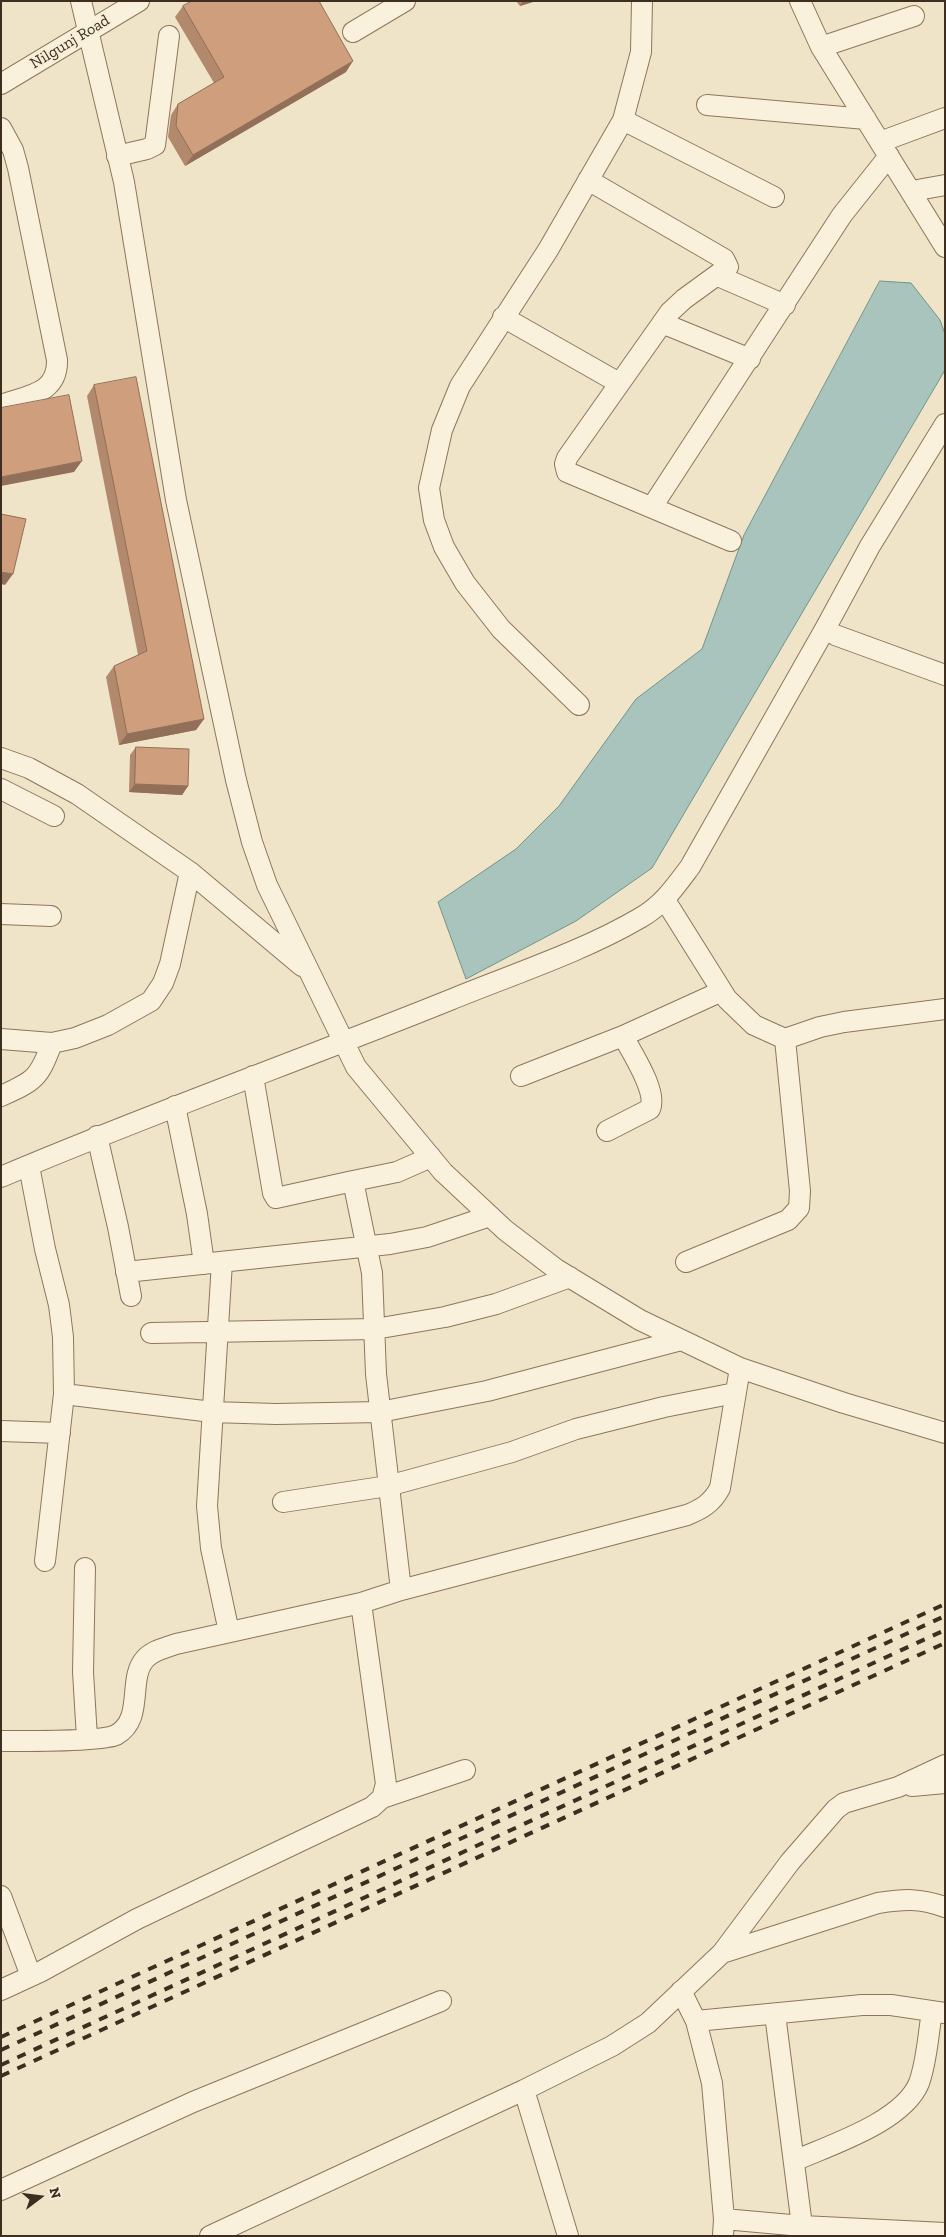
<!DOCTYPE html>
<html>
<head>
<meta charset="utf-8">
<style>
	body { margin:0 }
	#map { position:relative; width:946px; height:2237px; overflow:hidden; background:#f0e4c8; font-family:"Zilla Slab",serif }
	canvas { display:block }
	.frame { position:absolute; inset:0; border:2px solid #3d2e20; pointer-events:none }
	.north { position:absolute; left:15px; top:2172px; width:50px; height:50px; -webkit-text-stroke:4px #f7eed8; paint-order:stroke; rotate:75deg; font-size:14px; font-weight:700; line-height:20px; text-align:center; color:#3d2e20 }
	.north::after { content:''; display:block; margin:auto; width:18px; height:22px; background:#3d2e20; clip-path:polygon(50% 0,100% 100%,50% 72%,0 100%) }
</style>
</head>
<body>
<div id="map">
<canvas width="946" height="2237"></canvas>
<div class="frame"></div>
<div class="north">N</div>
</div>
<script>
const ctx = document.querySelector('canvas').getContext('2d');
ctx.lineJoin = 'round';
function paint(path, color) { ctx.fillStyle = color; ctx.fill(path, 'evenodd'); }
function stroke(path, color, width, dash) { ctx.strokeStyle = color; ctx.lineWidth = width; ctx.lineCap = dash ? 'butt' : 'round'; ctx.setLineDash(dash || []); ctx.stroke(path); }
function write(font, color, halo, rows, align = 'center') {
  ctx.font = font + ' "Zilla Slab",serif'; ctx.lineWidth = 4; ctx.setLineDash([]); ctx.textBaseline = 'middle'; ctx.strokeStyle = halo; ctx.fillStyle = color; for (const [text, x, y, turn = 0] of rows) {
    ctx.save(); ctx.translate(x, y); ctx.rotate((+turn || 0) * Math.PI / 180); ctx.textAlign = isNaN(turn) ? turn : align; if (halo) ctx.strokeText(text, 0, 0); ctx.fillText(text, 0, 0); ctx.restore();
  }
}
const water = new Path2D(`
	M 880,281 L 911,283 L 940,320 L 945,334 L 945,370 L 652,868 L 576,921 L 466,979 L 438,902 L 516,849 L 559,806 L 636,699 L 702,649 L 744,535 Z`);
const minor = new Path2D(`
	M 81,1 L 124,182 L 176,500 L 236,780 L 252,842 L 267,885 L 356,1067 L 443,1172 L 505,1230 L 556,1269 L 640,1320 L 740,1368 L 844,1403 L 945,1433
	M 800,1 L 821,47 L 945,247
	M 353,32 L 405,1
	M 821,47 L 914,16
	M 1,84 L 139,1
	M 707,105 L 866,119
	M 623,120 L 774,197
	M 1,128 L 13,150 L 18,168 L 57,360 C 58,394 28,395 1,405
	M 880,142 L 945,118
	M 117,156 L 147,149 L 155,145 L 169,36
	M 588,180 L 724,259 L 728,267 L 684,299 L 670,312 L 567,458 L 565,464 L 567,472 L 731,541
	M 912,191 L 945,185
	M 718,276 L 785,305
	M 503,317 L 619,383
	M 662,323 L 750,359
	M 652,507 L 842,215 L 889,156
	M 835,635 L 945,675
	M 579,705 L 501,629 L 465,583 L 444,547 L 434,520 L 429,488 L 442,430 L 460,386 L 548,250 L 623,120 L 641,52 L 642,1
	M 1,758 L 29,768 L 77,794 L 190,872 L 302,966
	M 1,789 L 54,816
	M 665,900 L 727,999 L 754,1025 L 785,1039 L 820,1027 L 844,1022 L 945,1009
	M 1,914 L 51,916
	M 1,1039 L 52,1043 L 75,1038 L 108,1025 L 151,1001 L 163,983 L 170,964 L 190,872
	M 253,1076 L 273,1193 L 276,1198 L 353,1181
	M 521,1076 L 623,1036
	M 1,1096 C 35,1081 39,1078 52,1043
	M 175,1106 L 197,1214 L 204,1264
	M 607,1131 L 650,1109 C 658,1092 632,1053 623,1036 L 722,991
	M 97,1136 L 118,1227 L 131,1296
	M 29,1166 L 45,1249 L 59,1305 L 63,1337 L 64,1394 L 45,1561
	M 1,1177 C 149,1114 301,1060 450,1000 C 511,975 584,951 640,918 C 662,906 675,887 690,867 L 825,629 L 870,546 L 945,424
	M 222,1262 L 207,1506 L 211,1548 L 229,1632
	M 686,1262 L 788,1220 L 799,1208 L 800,1191 L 785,1039
	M 126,1272 L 390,1244 L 427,1237 L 490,1216
	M 151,1333 L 375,1329 L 445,1317 L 496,1304 L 570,1277
	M 64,1394 L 212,1412 L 276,1414 L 380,1412 L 487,1391 L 681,1340
	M 1,1431 L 60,1433
	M 283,1502 L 388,1486 L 512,1452 L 576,1429 L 664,1407 L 735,1393
	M 85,1568 L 83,1672 L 87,1738
	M 401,1590 L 376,1374 L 372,1273 L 353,1181 L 397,1172 L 431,1157
	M 1,1741 C 22,1741 101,1742 116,1735 C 145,1719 127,1679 145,1659 C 153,1650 166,1648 176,1644 L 361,1603 L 401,1590 L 687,1515 C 702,1509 712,1503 720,1488 L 740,1368
	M 912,1786 L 945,1783
	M 382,1798 L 465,1770
	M 1,1896 L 31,1976
	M 722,1953 L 790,1862 L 836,1809 L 844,1803 L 898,1787 L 945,1765
	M 1,1990 L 40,1972 L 137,1919 L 372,1807 L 382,1798 L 386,1784 L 361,1603
	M 681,1991 L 696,2021 L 712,2083 L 724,2219 L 723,2236
	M 775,2014 L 802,2226
	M 696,2021 L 862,2005 L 891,2005 L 945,2013
	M 524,2090 L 568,2236
	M 794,2161 C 830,2145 903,2122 919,2083 C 927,2061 928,2035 932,2012
	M 1,2190 L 193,2102 L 441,2001
	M 724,2219 L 802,2226 L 945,2233
	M 210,2236 L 524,2090 L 612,2046 L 648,2023 L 722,1953 L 878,1903 C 905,1899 919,1898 945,1907`);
const rail = new Path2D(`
	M 1,2037 L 945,1604
	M 1,2050 L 945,1616
	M 1,2065 L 945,1630
	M 1,2076 L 945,1643`);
const wall = new Path2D(`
	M 516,1 L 536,1 L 520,6 Z
	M 183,6 L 346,72 L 185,166 L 168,137 L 171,115 L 178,104 L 214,83 L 175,17 Z
	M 94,385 L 204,719 L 196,730 L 119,745 L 106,677 L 114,666 L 138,655 L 87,396 Z
	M 136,747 L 188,786 L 182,795 L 129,792 L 130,755 Z`);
const shadedWall = new Path2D(`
	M 523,1 L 536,1 L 520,6 Z
	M 353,61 L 346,72 L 185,166 L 193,155 Z
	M 82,461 L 74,472 L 1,486 L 1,477 Z
	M 1,572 L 13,574 L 5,585 L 1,584 Z
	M 204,719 L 196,730 L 119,745 L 127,734 Z
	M 135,784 L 188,786 L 182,795 L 129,792 Z`);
const building = new Path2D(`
	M 192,1 L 319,1 L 353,61 L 193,155 L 176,126 L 178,104 L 224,77 L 183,6 Z
	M 136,377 L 204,719 L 127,734 L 114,666 L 147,651 L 94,385 Z
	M 69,395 L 82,461 L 1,477 L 1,408 Z
	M 1,514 L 26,519 L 13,574 L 1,572 Z
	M 136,747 L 189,749 L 188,786 L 135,784 Z`);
const streetNames = [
	["Nilgunj Road",70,42,-31]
];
paint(water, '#a9c4bc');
stroke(water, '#6f938a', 1);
stroke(minor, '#8d765c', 22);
stroke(minor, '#faf1dc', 20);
stroke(rail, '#3d2e20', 4, [9, 9]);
paint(wall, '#b2896c');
paint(shadedWall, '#916f58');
paint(building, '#cf9f7d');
stroke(building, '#916f58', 1);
write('16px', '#3d2e20', '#f7eed8', streetNames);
</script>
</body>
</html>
